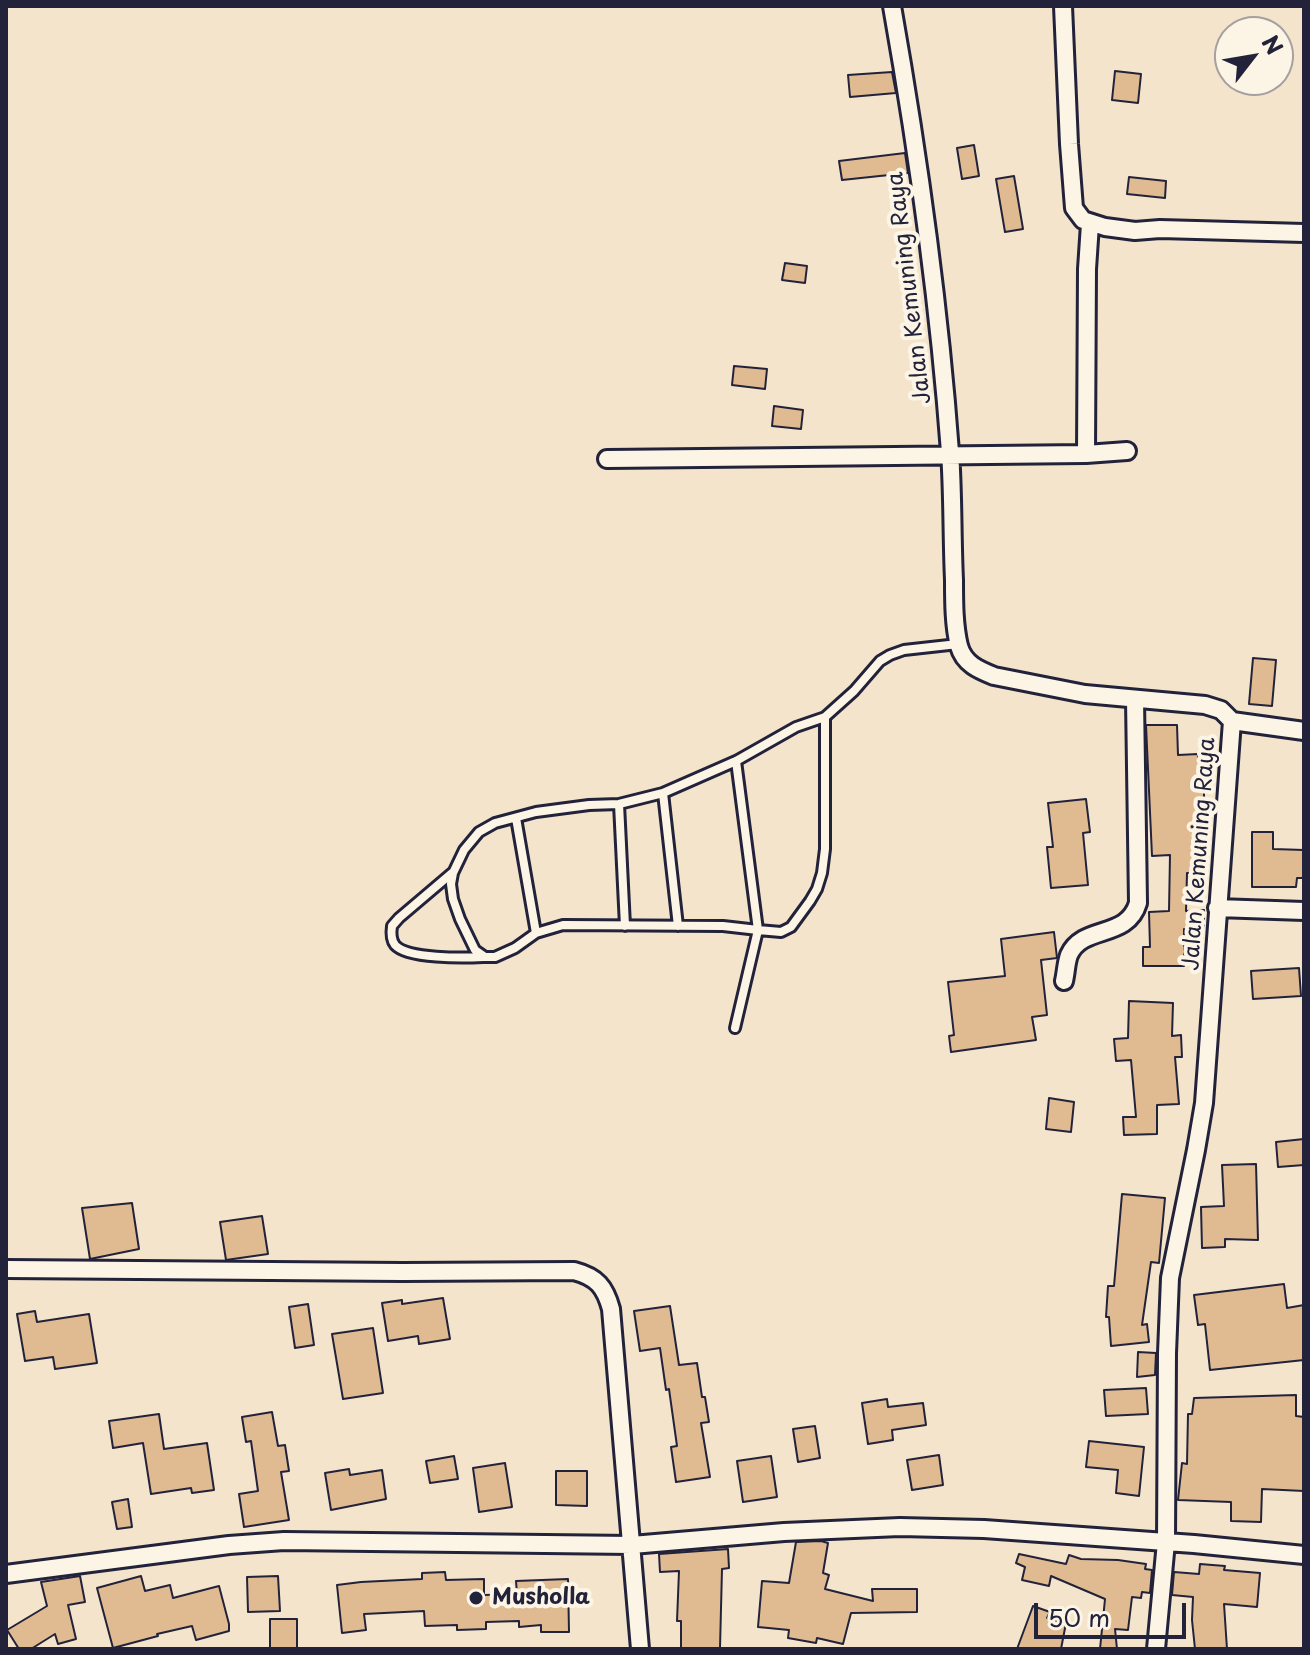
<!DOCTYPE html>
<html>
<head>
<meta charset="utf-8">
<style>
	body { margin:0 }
	#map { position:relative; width:1310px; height:1655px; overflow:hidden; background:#f4e4cc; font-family:"Playpen Sans",sans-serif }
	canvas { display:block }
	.frame { position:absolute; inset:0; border:8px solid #22223b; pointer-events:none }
	.north { position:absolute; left:1214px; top:16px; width:80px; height:80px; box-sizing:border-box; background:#fcf5e5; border:2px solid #a5a1a1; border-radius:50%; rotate:59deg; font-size:22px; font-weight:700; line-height:32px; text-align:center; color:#22223b }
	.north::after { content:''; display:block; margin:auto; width:28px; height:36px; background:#22223b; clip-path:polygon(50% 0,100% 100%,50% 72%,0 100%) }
	.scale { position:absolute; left:1034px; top:1603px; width:152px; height:36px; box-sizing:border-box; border:4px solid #22223b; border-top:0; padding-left:10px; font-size:24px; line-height:28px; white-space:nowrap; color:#22223b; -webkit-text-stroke:6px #fcf5e5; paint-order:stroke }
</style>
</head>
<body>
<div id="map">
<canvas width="1310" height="1655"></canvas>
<div class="frame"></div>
<div class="north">N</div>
<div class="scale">50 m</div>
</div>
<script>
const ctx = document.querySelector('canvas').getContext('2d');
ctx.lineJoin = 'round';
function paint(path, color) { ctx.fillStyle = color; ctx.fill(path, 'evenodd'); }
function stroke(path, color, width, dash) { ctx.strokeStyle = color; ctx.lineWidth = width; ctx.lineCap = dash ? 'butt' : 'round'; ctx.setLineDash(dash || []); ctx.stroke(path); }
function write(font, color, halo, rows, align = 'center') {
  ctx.font = font + ' "Playpen Sans",sans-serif'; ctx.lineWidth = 8; ctx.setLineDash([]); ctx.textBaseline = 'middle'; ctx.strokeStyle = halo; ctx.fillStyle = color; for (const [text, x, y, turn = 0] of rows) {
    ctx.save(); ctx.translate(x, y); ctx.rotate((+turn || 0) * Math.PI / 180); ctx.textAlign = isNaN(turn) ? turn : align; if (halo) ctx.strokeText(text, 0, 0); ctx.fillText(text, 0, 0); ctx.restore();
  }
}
const building = new Path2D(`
	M 1115,71 L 1141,74 L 1138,103 L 1112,100 Z
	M 892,72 L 896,93 L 850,97 L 848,75 Z
	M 974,145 L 979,176 L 962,179 L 957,148 Z
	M 905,153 L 908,173 L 842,180 L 839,161 Z
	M 1014,176 L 1023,229 L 1005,232 L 996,179 Z
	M 1129,177 L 1166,181 L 1165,198 L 1127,194 Z
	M 785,263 L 807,266 L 805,283 L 782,280 Z
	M 734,366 L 767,369 L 765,389 L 732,385 Z
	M 774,406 L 803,410 L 801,429 L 772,426 Z
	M 1253,658 L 1276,660 L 1272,706 L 1249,704 Z
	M 1146,725 L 1177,725 L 1178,755 L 1198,754 L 1201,790 L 1204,790 L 1204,818 L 1200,818 L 1203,853 L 1194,854 L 1193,873 L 1187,873 L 1186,911 L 1204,910 L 1204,928 L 1184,929 L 1184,966 L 1143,966 L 1143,947 L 1150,947 L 1149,912 L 1169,911 L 1170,855 L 1152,856 Z
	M 1086,799 L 1090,832 L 1083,833 L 1088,885 L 1051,888 L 1047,847 L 1053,847 L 1048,803 Z
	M 1252,832 L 1273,832 L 1273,849 L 1304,850 L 1304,878 L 1297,878 L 1296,887 L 1252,887 Z
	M 1054,932 L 1057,958 L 1041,960 L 1047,1015 L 1032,1017 L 1036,1040 L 951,1052 L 949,1036 L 954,1035 L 948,982 L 1005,976 L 1001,939 Z
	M 1299,968 L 1301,996 L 1253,999 L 1251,971 Z
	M 1129,1001 L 1173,1003 L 1172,1036 L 1181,1035 L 1182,1057 L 1175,1057 L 1179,1104 L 1157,1105 L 1157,1134 L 1124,1135 L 1123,1117 L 1136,1117 L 1131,1060 L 1116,1061 L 1114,1039 L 1128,1038 Z
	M 1049,1098 L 1074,1102 L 1071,1132 L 1046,1129 Z
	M 1304,1139 L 1304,1165 L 1278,1167 L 1276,1142 Z
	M 1256,1164 L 1258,1240 L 1225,1239 L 1225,1247 L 1202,1248 L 1201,1207 L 1224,1206 L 1222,1165 Z
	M 1122,1194 L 1165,1198 L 1159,1263 L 1151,1262 L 1142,1325 L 1147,1324 L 1149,1342 L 1111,1346 L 1109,1317 L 1106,1317 L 1108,1286 L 1114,1286 Z
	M 132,1203 L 139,1249 L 90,1259 L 82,1208 Z
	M 262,1216 L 268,1254 L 226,1260 L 220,1222 Z
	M 1284,1284 L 1287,1308 L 1304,1305 L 1304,1360 L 1210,1370 L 1205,1324 L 1198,1325 L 1194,1295 Z
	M 443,1298 L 450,1339 L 419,1344 L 418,1336 L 388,1341 L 382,1303 L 402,1300 L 402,1304 Z
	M 308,1304 L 314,1345 L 295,1348 L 289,1307 Z
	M 670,1306 L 679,1365 L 697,1363 L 702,1397 L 705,1397 L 709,1422 L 701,1423 L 710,1477 L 676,1482 L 671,1447 L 677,1446 L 669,1389 L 666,1390 L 660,1348 L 640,1351 L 634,1311 Z
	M 35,1311 L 37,1322 L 89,1314 L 97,1363 L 55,1369 L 53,1357 L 25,1361 L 17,1314 Z
	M 373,1328 L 383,1393 L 343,1399 L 332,1334 Z
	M 1138,1352 L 1156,1353 L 1155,1375 L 1137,1377 Z
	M 1146,1388 L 1148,1414 L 1106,1416 L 1104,1390 Z
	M 1296,1395 L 1296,1416 L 1304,1417 L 1304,1491 L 1262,1489 L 1261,1522 L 1231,1521 L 1231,1502 L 1178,1500 L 1182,1463 L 1187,1464 L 1188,1414 L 1192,1414 L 1194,1398 Z
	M 887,1399 L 888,1407 L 923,1403 L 926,1425 L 892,1430 L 893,1440 L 868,1444 L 862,1403 Z
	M 272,1412 L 278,1446 L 285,1445 L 289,1471 L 281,1472 L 289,1520 L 244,1527 L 239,1494 L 258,1491 L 251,1441 L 246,1442 L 242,1417 Z
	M 159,1414 L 164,1449 L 207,1443 L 214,1490 L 192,1493 L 191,1488 L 151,1494 L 143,1443 L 113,1448 L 109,1421 Z
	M 815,1426 L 820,1458 L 798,1462 L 793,1429 Z
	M 1089,1441 L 1144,1447 L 1139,1496 L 1116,1493 L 1118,1470 L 1086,1467 Z
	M 939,1455 L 943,1485 L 912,1490 L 907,1460 Z
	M 454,1456 L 458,1479 L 430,1483 L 426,1461 Z
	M 771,1456 L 777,1497 L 743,1502 L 737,1461 Z
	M 505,1463 L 512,1507 L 479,1512 L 473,1468 Z
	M 349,1469 L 350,1475 L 382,1470 L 386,1499 L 331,1510 L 325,1473 Z
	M 556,1471 L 587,1471 L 587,1506 L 556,1505 Z
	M 128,1499 L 132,1527 L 117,1529 L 112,1502 Z
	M 821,1541 L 828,1543 L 823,1573 L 829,1575 L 825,1589 L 873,1601 L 872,1589 L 917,1589 L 917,1612 L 851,1613 L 843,1644 L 817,1638 L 816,1643 L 788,1638 L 789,1630 L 758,1627 L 762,1581 L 789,1583 L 796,1542 Z
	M 728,1549 L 729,1568 L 722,1569 L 720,1648 L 681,1648 L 681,1621 L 677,1621 L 679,1571 L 660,1572 L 659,1554 Z
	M 1019,1554 L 1066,1564 L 1069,1555 L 1081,1559 L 1118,1560 L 1146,1564 L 1145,1569 L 1152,1570 L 1150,1593 L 1142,1592 L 1141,1598 L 1132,1597 L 1128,1630 L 1115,1629 L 1117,1649 L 1100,1649 L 1105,1599 L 1051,1576 L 1049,1586 L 1022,1580 L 1025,1567 L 1016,1563 Z
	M 1200,1564 L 1225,1566 L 1224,1570 L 1260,1573 L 1257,1607 L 1224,1604 L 1227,1649 L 1195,1649 L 1192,1620 L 1193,1597 L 1172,1595 L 1174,1572 L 1199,1574 Z
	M 445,1572 L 446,1580 L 484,1579 L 484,1595 L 517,1594 L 516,1581 L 568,1579 L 569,1632 L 541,1632 L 541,1625 L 519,1627 L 519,1621 L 486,1622 L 486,1629 L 457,1630 L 457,1625 L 425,1626 L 424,1611 L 364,1614 L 366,1630 L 342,1633 L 337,1585 L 361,1582 L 422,1579 L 422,1573 Z
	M 80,1576 L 85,1602 L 68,1605 L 76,1639 L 58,1644 L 55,1634 L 31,1649 L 19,1649 L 7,1630 L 47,1606 L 41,1582 Z
	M 141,1576 L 145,1591 L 170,1585 L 173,1598 L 219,1586 L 229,1624 L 229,1631 L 196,1640 L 192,1626 L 157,1634 L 158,1636 L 113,1648 L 97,1588 Z
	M 278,1576 L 280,1611 L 248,1612 L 247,1577 Z
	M 1033,1606 L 1050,1612 L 1047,1618 L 1066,1623 L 1061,1649 L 1017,1649 Z
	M 270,1619 L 297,1619 L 297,1649 L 270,1649 Z`);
const service = new Path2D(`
	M 736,761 L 758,930 L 781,932 L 791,927 L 810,901 L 817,889 L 822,873 L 825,849 L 825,717
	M 663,793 L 678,926
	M 619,804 L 625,926
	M 516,818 L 536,933
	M 452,873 L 399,918 L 392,926 C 391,933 391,940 395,945 C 407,959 464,958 483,957
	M 735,1028 L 758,930 L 723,926 L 563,925 L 536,933 L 515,948 L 495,957 L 485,957 L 475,950 L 460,919 L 453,899 L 451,884 L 453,873 L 464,850 L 479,832 L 495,823 L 536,812 L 589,805 L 619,804 L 663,793 L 736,761 L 796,727 L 825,717 L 854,691 L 880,661 L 890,655 L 904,650 L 958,644`);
const minor = new Path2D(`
	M 892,6 C 918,153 939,303 950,452 C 953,494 952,537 954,580 C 954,602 954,625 959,646 C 964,664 979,670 994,676 L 1085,694 L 1205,705 L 1221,710 L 1232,721 L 1204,1103 L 1196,1150 L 1170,1278 L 1167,1353 L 1166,1542 L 1156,1649
	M 1063,6 L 1069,144 L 1074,208 L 1083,220 L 1105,227 L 1135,231 L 1160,229 L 1304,233
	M 1086,454 L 1087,269 L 1090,224
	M 607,459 L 1086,454 L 1127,451
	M 1232,721 L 1304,731
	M 1217,908 L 1304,911
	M 1064,981 C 1066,973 1066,963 1069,955 C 1083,924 1127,940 1138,903 L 1135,699
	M 6,1269 L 403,1272 L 574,1271 C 597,1277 605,1287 611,1309 L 640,1649
	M 6,1574 L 229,1545 L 284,1541 L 632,1545 L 784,1532 L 900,1527 L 984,1529 L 1194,1544 L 1304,1555`);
const markers = [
	[476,1598,8,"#22223b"]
];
const streetNames = [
	["Jalan Kemuning Raya",910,288,-97],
	["Jalan Kemuning Raya",1200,854,-86]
];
const poiNames = [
	["Musholla",492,1598]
];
paint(building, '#e0bb91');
stroke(building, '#22223b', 2);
stroke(service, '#22223b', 14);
stroke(minor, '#22223b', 22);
stroke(service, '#fcf5e5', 8);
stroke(minor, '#fcf5e5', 16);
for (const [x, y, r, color] of markers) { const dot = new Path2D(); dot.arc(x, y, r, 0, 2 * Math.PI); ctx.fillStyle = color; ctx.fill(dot); stroke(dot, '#fcf5e5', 3); }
write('22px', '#22223b', '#fcf5e5', streetNames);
write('bold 22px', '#22223b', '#fcf5e5', poiNames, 'left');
</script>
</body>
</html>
